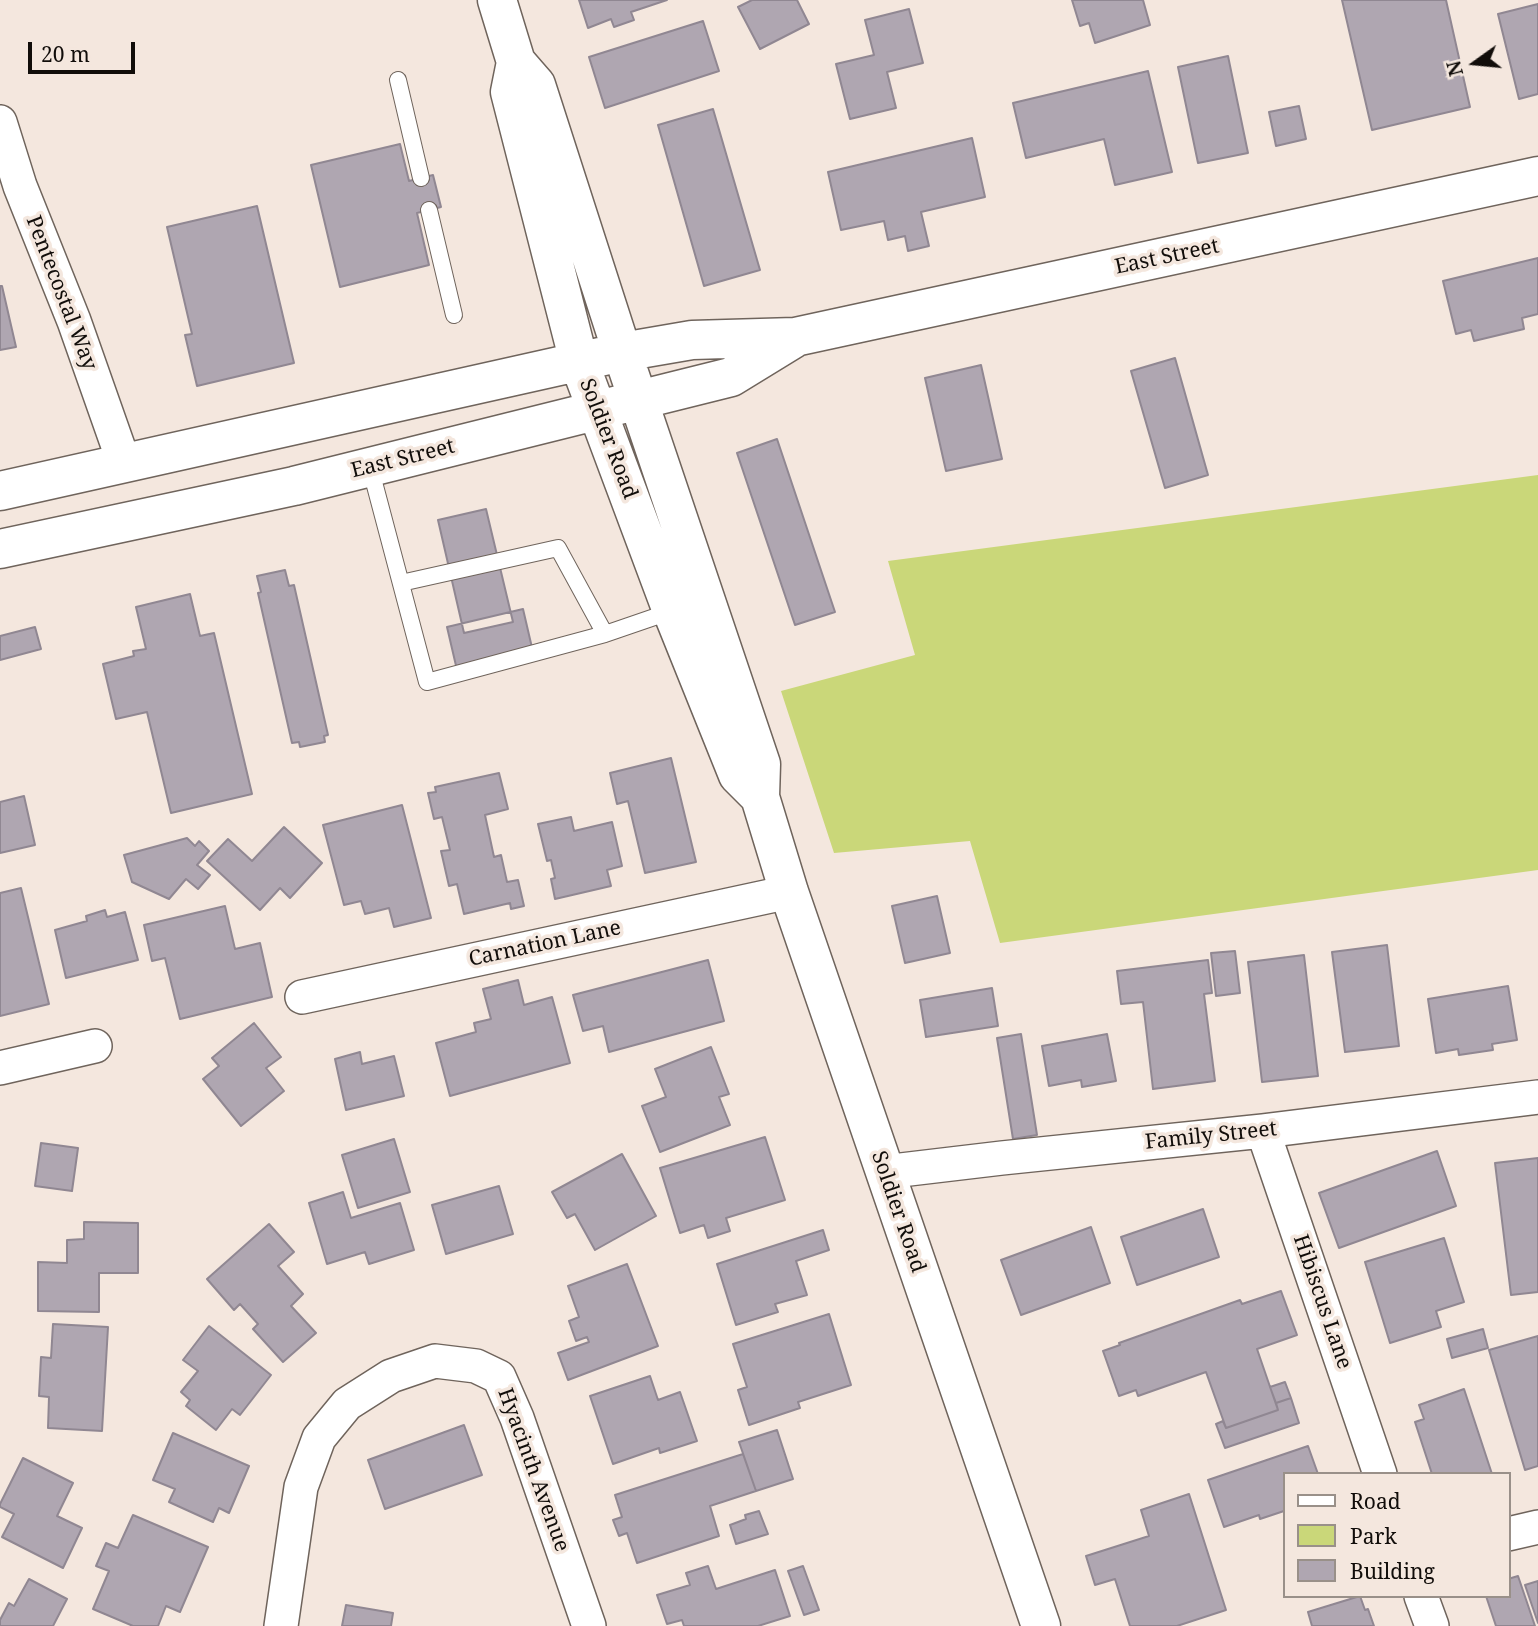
<!DOCTYPE html>
<html>
<head>
<meta charset="utf-8">
<style>
	body { margin:0 }
	#map { position:relative; width:1538px; height:1626px; overflow:hidden; background:#f4e7de; font-family:"Noto Serif",serif }
	canvas { display:block }
	.legend { position:absolute; left:1283px; top:1472px; width:228px; height:126px; box-sizing:border-box; background:#f4e7de; border:2px solid #999089; margin:0; padding:9px 12px; list-style:none; font-size:21px; color:#110d0a }
	.legend li { display:flex; align-items:center; gap:14px; height:35px }
	.legend b { width:35px; border:2px solid #999089 }
	.north { position:absolute; left:1440px; top:28px; width:70px; height:70px; -webkit-text-stroke:5px #f4e7de; paint-order:stroke; rotate:255deg; font-size:19px; font-weight:700; line-height:28px; text-align:center; color:#110d0a }
	.north::after { content:''; display:block; margin:auto; width:24px; height:32px; background:#110d0a; clip-path:polygon(50% 0,100% 100%,50% 72%,0 100%) }
	.scale { position:absolute; left:28px; top:42px; width:107px; height:32px; box-sizing:border-box; border:4px solid #110d0a; border-top:0; padding-left:9px; font-size:21px; line-height:24px; white-space:nowrap; color:#110d0a; -webkit-text-stroke:5px #f4e7de; paint-order:stroke }
</style>
</head>
<body>
<div id="map">
<canvas width="1538" height="1626"></canvas>
<ul class="legend">
<li><b style="height:9px;background:#fff"></b>Road</li>
<li><b style="height:19px;background:#cad779"></b>Park</li>
<li><b style="height:19px;background:#afa6b1"></b>Building</li>
</ul>
<div class="north">N</div>
<div class="scale">20 m</div>
</div>
<script>
const ctx = document.querySelector('canvas').getContext('2d');
ctx.lineJoin = 'round';
function paint(path, color) { ctx.fillStyle = color; ctx.fill(path, 'evenodd'); }
function stroke(path, color, width, dash) { ctx.strokeStyle = color; ctx.lineWidth = width; ctx.lineCap = dash ? 'butt' : 'round'; ctx.setLineDash(dash || []); ctx.stroke(path); }
function write(font, color, halo, rows, align = 'center') {
  ctx.font = font + ' "Noto Serif",serif'; ctx.lineWidth = 7; ctx.setLineDash([]); ctx.textBaseline = 'middle'; ctx.strokeStyle = halo; ctx.fillStyle = color; for (const [text, x, y, turn = 0] of rows) {
    ctx.save(); ctx.translate(x, y); ctx.rotate((+turn || 0) * Math.PI / 180); ctx.textAlign = isNaN(turn) ? turn : align; if (halo) ctx.strokeText(text, 0, 0); ctx.fillText(text, 0, 0); ctx.restore();
  }
}
const green = new Path2D(`
	M 1538,475 L 1538,870 L 1000,943 L 970,841 L 834,853 L 781,691 L 915,655 L 888,561 Z`);
const building = new Path2D(`
	M 579,0 L 667,0 L 631,12 L 634,20 L 614,27 L 611,19 L 588,28 Z
	M 752,0 L 797,0 L 809,24 L 760,49 L 738,7 Z
	M 1072,0 L 1143,0 L 1150,25 L 1095,43 L 1089,23 L 1080,26 Z
	M 1342,0 L 1446,0 L 1470,107 L 1372,130 Z
	M 1538,4 L 1538,94 L 1519,99 L 1498,14 Z
	M 909,9 L 923,63 L 887,72 L 896,108 L 850,119 L 836,64 L 874,55 L 865,20 Z
	M 703,21 L 719,71 L 605,108 L 589,57 Z
	M 1228,56 L 1248,153 L 1198,163 L 1178,67 Z
	M 1148,71 L 1172,172 L 1115,185 L 1104,139 L 1026,158 L 1013,103 Z
	M 1299,106 L 1306,139 L 1276,146 L 1269,112 Z
	M 713,109 L 760,270 L 704,286 L 658,125 Z
	M 972,138 L 985,197 L 921,212 L 929,246 L 908,251 L 905,236 L 888,240 L 884,221 L 841,230 L 828,172 Z
	M 400,144 L 409,181 L 433,175 L 441,207 L 417,213 L 429,265 L 340,287 L 311,165 Z
	M 257,206 L 294,363 L 197,386 L 185,335 L 192,334 L 167,227 Z
	M 1538,258 L 1538,314 L 1522,318 L 1524,329 L 1474,341 L 1471,330 L 1456,334 L 1443,281 Z
	M 0,286 L 2,286 L 16,347 L 0,350 Z
	M 1175,358 L 1208,475 L 1165,488 L 1131,371 Z
	M 981,365 L 1002,459 L 946,471 L 925,378 Z
	M 777,439 L 835,612 L 795,625 L 737,453 Z
	M 486,509 L 513,622 L 464,633 L 438,520 Z
	M 285,570 L 289,586 L 294,585 L 328,735 L 324,736 L 325,742 L 300,747 L 299,742 L 292,743 L 258,593 L 261,592 L 257,576 Z
	M 190,594 L 200,636 L 214,633 L 252,794 L 171,813 L 147,712 L 116,719 L 103,664 L 134,656 L 133,651 L 146,649 L 136,607 Z
	M 523,609 L 533,652 L 457,670 L 447,627 Z
	M 35,627 L 41,649 L 0,660 L 0,636 Z
	M 671,758 L 696,862 L 645,873 L 628,801 L 617,804 L 610,773 Z
	M 499,773 L 508,809 L 485,815 L 494,857 L 501,855 L 507,882 L 518,880 L 524,906 L 511,909 L 510,903 L 464,914 L 457,884 L 449,886 L 441,851 L 450,850 L 442,817 L 434,819 L 428,793 L 436,792 L 435,787 Z
	M 24,796 L 35,845 L 0,853 L 0,802 Z
	M 402,805 L 431,918 L 394,927 L 389,908 L 365,914 L 361,901 L 344,905 L 323,825 Z
	M 571,817 L 574,831 L 612,822 L 622,866 L 607,870 L 611,886 L 555,899 L 551,879 L 555,878 L 551,860 L 547,861 L 538,824 Z
	M 284,827 L 322,863 L 290,898 L 280,888 L 260,910 L 207,861 L 228,839 L 252,861 Z
	M 187,838 L 195,846 L 199,841 L 209,851 L 197,865 L 210,875 L 198,889 L 186,879 L 169,899 L 132,882 L 124,855 Z
	M 21,888 L 49,1004 L 0,1016 L 0,893 Z
	M 937,896 L 950,953 L 905,963 L 892,906 Z
	M 225,906 L 235,949 L 260,943 L 272,997 L 180,1019 L 165,958 L 152,961 L 144,925 Z
	M 105,910 L 107,917 L 125,912 L 138,960 L 66,978 L 55,930 L 87,921 L 86,916 Z
	M 1387,945 L 1399,1046 L 1345,1052 L 1332,952 Z
	M 1235,951 L 1240,993 L 1216,996 L 1211,953 Z
	M 1304,955 L 1318,1076 L 1262,1082 L 1248,962 Z
	M 708,960 L 724,1021 L 609,1052 L 603,1026 L 583,1031 L 573,995 Z
	M 1208,960 L 1212,993 L 1204,994 L 1215,1081 L 1153,1089 L 1143,1002 L 1121,1004 L 1117,971 Z
	M 518,980 L 524,1005 L 552,997 L 570,1063 L 450,1096 L 436,1043 L 476,1032 L 474,1023 L 491,1019 L 483,989 Z
	M 1508,986 L 1517,1040 L 1492,1044 L 1493,1050 L 1459,1055 L 1458,1049 L 1436,1053 L 1428,999 Z
	M 992,988 L 998,1026 L 926,1037 L 920,1000 Z
	M 254,1023 L 281,1057 L 266,1068 L 284,1091 L 241,1126 L 203,1079 L 219,1066 L 212,1058 Z
	M 1021,1034 L 1037,1135 L 1013,1139 L 997,1038 Z
	M 1107,1034 L 1116,1081 L 1082,1087 L 1081,1080 L 1049,1086 L 1042,1046 Z
	M 711,1047 L 729,1094 L 719,1097 L 730,1125 L 660,1152 L 642,1106 L 666,1097 L 655,1069 Z
	M 360,1052 L 362,1064 L 394,1056 L 404,1096 L 346,1110 L 335,1059 Z
	M 765,1137 L 785,1200 L 726,1218 L 730,1231 L 708,1238 L 704,1225 L 680,1233 L 660,1168 Z
	M 394,1139 L 410,1192 L 358,1208 L 342,1155 Z
	M 41,1143 L 78,1148 L 72,1191 L 35,1186 Z
	M 1437,1151 L 1456,1206 L 1339,1248 L 1319,1193 Z
	M 622,1154 L 656,1216 L 595,1250 L 575,1214 L 567,1218 L 552,1192 Z
	M 1538,1158 L 1538,1292 L 1511,1295 L 1495,1163 Z
	M 499,1186 L 513,1234 L 446,1254 L 432,1205 Z
	M 343,1192 L 351,1218 L 400,1203 L 414,1250 L 369,1264 L 365,1252 L 327,1264 L 309,1203 Z
	M 1203,1209 L 1219,1257 L 1137,1285 L 1121,1237 Z
	M 84,1222 L 138,1223 L 138,1273 L 99,1273 L 99,1312 L 38,1311 L 38,1262 L 67,1263 L 67,1240 L 84,1239 Z
	M 269,1224 L 294,1252 L 278,1266 L 303,1294 L 291,1306 L 316,1333 L 283,1362 L 253,1329 L 258,1324 L 240,1304 L 234,1310 L 207,1279 Z
	M 1091,1227 L 1110,1283 L 1021,1315 L 1001,1260 Z
	M 823,1230 L 829,1250 L 796,1261 L 807,1295 L 775,1304 L 778,1312 L 736,1325 L 717,1264 Z
	M 1444,1238 L 1464,1302 L 1436,1311 L 1441,1327 L 1390,1343 L 1365,1262 Z
	M 627,1264 L 658,1346 L 568,1380 L 558,1353 L 589,1342 L 587,1337 L 576,1341 L 569,1321 L 579,1317 L 568,1286 Z
	M 1281,1291 L 1297,1335 L 1257,1349 L 1278,1410 L 1226,1428 L 1206,1372 L 1138,1396 L 1136,1390 L 1119,1396 L 1103,1351 L 1120,1345 L 1119,1343 L 1240,1300 L 1242,1304 Z
	M 829,1314 L 851,1385 L 798,1402 L 800,1408 L 749,1425 L 738,1390 L 747,1387 L 733,1344 Z
	M 53,1324 L 108,1327 L 102,1431 L 48,1428 L 49,1397 L 39,1396 L 41,1357 L 51,1358 Z
	M 209,1326 L 271,1375 L 240,1415 L 232,1409 L 216,1430 L 186,1406 L 190,1400 L 181,1392 L 198,1371 L 183,1360 Z
	M 1483,1329 L 1488,1348 L 1452,1358 L 1447,1339 Z
	M 1538,1336 L 1538,1466 L 1525,1470 L 1489,1350 Z
	M 650,1376 L 658,1400 L 680,1392 L 697,1441 L 660,1453 L 659,1448 L 613,1464 L 590,1396 Z
	M 1285,1382 L 1291,1398 L 1276,1403 L 1270,1387 Z
	M 1464,1389 L 1492,1474 L 1432,1474 L 1415,1422 L 1424,1419 L 1419,1405 Z
	M 1291,1398 L 1299,1423 L 1225,1448 L 1216,1424 L 1223,1421 L 1226,1428 L 1278,1410 L 1276,1403 Z
	M 464,1425 L 482,1475 L 385,1509 L 368,1460 Z
	M 777,1430 L 793,1479 L 756,1491 L 739,1442 Z
	M 173,1433 L 249,1466 L 229,1513 L 219,1508 L 213,1522 L 169,1502 L 175,1489 L 153,1480 Z
	M 1308,1446 L 1318,1474 L 1284,1474 L 1284,1511 L 1260,1519 L 1259,1515 L 1224,1527 L 1208,1480 Z
	M 743,1454 L 756,1491 L 710,1506 L 719,1536 L 637,1563 L 627,1533 L 619,1536 L 613,1520 L 622,1517 L 615,1495 Z
	M 23,1458 L 73,1483 L 57,1516 L 82,1528 L 63,1568 L 2,1537 L 14,1514 L 0,1507 L 0,1504 Z
	M 1189,1494 L 1226,1610 L 1177,1626 L 1130,1626 L 1115,1579 L 1095,1585 L 1086,1556 L 1149,1536 L 1141,1510 Z
	M 759,1511 L 768,1534 L 736,1544 L 730,1525 L 746,1519 L 745,1515 Z
	M 133,1515 L 208,1547 L 180,1612 L 166,1606 L 158,1626 L 133,1626 L 93,1609 L 109,1571 L 96,1566 L 106,1543 L 118,1548 Z
	M 708,1566 L 716,1589 L 775,1570 L 790,1616 L 758,1626 L 684,1626 L 682,1620 L 667,1624 L 657,1595 L 690,1585 L 686,1573 Z
	M 803,1566 L 819,1610 L 804,1615 L 788,1571 Z
	M 1518,1576 L 1535,1626 L 1496,1626 L 1486,1596 L 1508,1596 L 1508,1579 Z
	M 29,1579 L 67,1599 L 53,1626 L 0,1626 L 0,1620 L 9,1603 L 14,1606 Z
	M 1538,1581 L 1538,1623 L 1525,1585 Z
	M 1360,1596 L 1365,1610 L 1368,1609 L 1374,1626 L 1312,1626 L 1308,1612 Z
	M 346,1605 L 393,1613 L 391,1626 L 342,1626 Z`);
const lane = new Path2D(`
	M 398,80 L 421,178
	M 429,210 L 454,315
	M 370,467 L 427,682 L 605,634 L 672,611
	M 401,583 L 558,548 L 605,634`);
const street = new Path2D(`
	M 0,122 L 20,186 L 74,321 L 124,463
	M 302,997 L 789,892
	M 0,1068 L 95,1046
	M 1263,1131 L 1380,1474
	M 884,1172 L 1002,1158 L 1263,1131 L 1538,1097
	M 1508,1534 L 1538,1527
	M 1421,1596 L 1432,1626
	M 281,1626 L 301,1487 L 319,1438 L 347,1404 L 391,1376 L 435,1361 L 476,1366 L 499,1377 L 517,1418 L 589,1626`);
const secondary = new Path2D(`
	M 497,0 L 516,62 L 536,85 L 622,352 L 761,764 L 760,797 L 789,892 L 1041,1626
	M 516,62 L 510,92 L 579,362 L 672,611 L 738,775 L 760,797
	M 0,491 L 622,352 L 692,340 L 795,337 L 1538,176
	M 0,549 L 294,486 L 731,377 L 793,339`);
const streetNames = [
	["East Street",1167,257,-12],
	["Pentecostal Way",61,293,69],
	["Soldier Road",608,439,69],
	["East Street",403,459,-14],
	["Carnation Lane",545,944,-12],
	["Family Street",1211,1136,-6],
	["Soldier Road",898,1212,71],
	["Hibiscus Lane",1322,1302,71],
	["Hyacinth Avenue",533,1470,70]
];
paint(green, '#cad779');
paint(building, '#afa6b1');
stroke(building, '#908792', 2);
stroke(lane, '#6f645c', 18);
stroke(street, '#6f645c', 36);
stroke(secondary, '#6f645c', 41);
stroke(lane, '#fff', 16);
stroke(street, '#fff', 33);
stroke(secondary, '#fff', 38);
write('21px', '#110d0a', '#f4e7de', streetNames);
</script>
</body>
</html>
